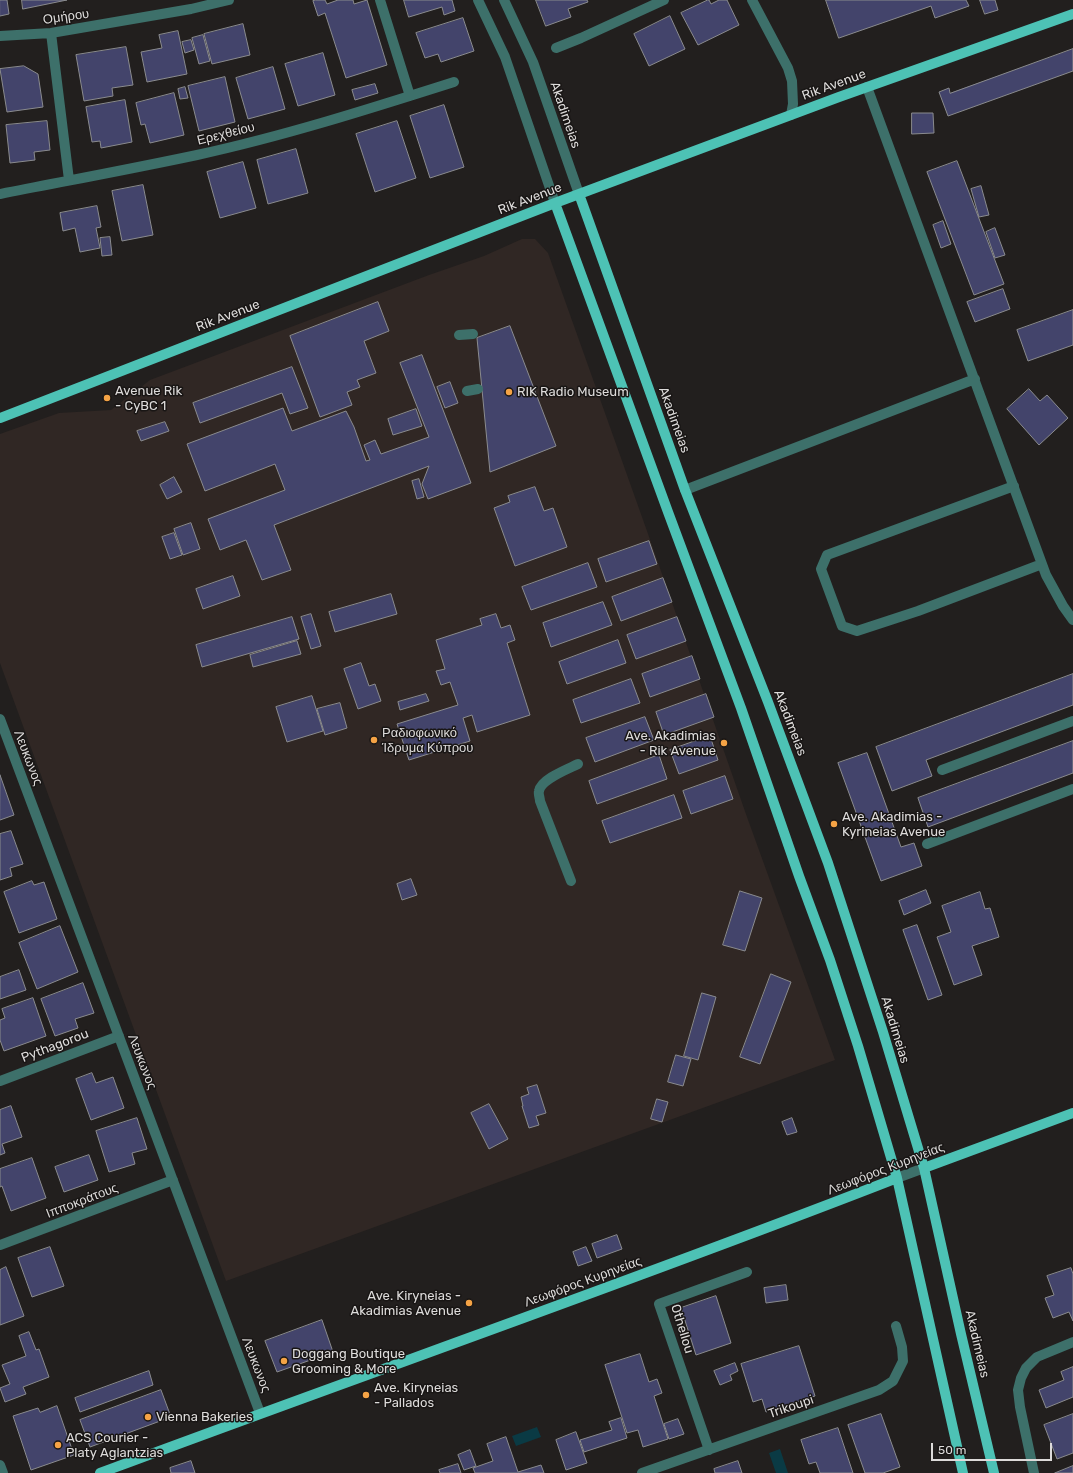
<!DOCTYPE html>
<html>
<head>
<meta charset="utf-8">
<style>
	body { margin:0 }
	#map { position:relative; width:1073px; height:1473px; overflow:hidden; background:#221f1e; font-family:Rubik,sans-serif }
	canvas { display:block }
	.scale { position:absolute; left:931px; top:1443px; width:121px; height:18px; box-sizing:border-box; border:2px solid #dddbda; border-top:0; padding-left:5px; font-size:12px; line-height:14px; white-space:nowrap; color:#dddbda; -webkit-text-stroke:3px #191615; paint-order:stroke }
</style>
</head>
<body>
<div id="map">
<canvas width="1073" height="1473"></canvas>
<div class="scale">50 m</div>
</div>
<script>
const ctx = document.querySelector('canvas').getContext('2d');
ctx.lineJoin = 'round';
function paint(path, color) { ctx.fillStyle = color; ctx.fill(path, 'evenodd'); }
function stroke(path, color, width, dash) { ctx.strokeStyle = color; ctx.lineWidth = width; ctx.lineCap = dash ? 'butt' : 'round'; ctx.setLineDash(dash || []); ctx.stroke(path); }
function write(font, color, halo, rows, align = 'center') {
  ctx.font = font + ' Rubik,sans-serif'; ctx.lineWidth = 3; ctx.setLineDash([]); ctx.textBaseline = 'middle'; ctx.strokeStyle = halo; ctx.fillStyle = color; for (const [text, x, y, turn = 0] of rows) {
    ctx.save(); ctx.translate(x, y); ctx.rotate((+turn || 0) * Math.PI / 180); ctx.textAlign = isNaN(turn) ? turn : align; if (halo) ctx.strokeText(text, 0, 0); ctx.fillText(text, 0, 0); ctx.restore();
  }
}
const built = new Path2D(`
	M 522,239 L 535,239 L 548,253 L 647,531 L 747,817 L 835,1060 L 226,1281 L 0,663 L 0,434 L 59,413 L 111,410 L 150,380 L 429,275 L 484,256 Z`);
const water = new Path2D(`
	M 537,1427 L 541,1437 L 516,1446 L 512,1436 Z
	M 780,1449 L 788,1473 L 776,1473 L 769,1453 Z`);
const building = new Path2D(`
	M 0,0 L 7,0 L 9,14 L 0,16 Z
	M 22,0 L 67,0 L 23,9 Z
	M 316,0 L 325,0 L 327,4 L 338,0 L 353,0 L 354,4 L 367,0 L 387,65 L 346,78 L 325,13 L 318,16 L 313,1 Z
	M 404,0 L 452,0 L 455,11 L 444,15 L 442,7 L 409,17 Z
	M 536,0 L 587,0 L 588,2 L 568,9 L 571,17 L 546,26 Z
	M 708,0 L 709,0 L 711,4 L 719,0 L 727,0 L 739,25 L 698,45 L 681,13 Z
	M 826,0 L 966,0 L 969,6 L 935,18 L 931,6 L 839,38 Z
	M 980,0 L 995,0 L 998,10 L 985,14 Z
	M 670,16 L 685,49 L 649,66 L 634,34 Z
	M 463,18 L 474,51 L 441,62 L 438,54 L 425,58 L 416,33 Z
	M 243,24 L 250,55 L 212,64 L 204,34 Z
	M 178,31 L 187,74 L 147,82 L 141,52 L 162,48 L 159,35 Z
	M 203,35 L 210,61 L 199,64 L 192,38 Z
	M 191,40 L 194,50 L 185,53 L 182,42 Z
	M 126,47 L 133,85 L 112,88 L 113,96 L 84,101 L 76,55 Z
	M 1073,49 L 1073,71 L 948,116 L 939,92 L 949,88 L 950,93 Z
	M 323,53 L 335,95 L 298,106 L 285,64 Z
	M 24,66 L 38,74 L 43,107 L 7,112 L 0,69 Z
	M 273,67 L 285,109 L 248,119 L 236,78 Z
	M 225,77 L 235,122 L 199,131 L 188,86 Z
	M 375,84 L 378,93 L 355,100 L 352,90 Z
	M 185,87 L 188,98 L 180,99 L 178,89 Z
	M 174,93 L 184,135 L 150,143 L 145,124 L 141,125 L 136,103 Z
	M 125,100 L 132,142 L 101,148 L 100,141 L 92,142 L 86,107 Z
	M 444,105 L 464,167 L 430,178 L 410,116 Z
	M 912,113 L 933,113 L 934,133 L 912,134 Z
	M 47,121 L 50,150 L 34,152 L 35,160 L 10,163 L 6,125 Z
	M 397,121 L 416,178 L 375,192 L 356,134 Z
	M 296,149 L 308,193 L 268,204 L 257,160 Z
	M 957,161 L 1004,284 L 974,295 L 927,172 Z
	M 243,162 L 256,208 L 220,218 L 207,172 Z
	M 143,185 L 153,235 L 122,241 L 112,191 Z
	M 981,186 L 989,215 L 979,217 L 971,189 Z
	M 97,206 L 101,227 L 96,228 L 100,248 L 80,252 L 75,228 L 63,231 L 60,213 Z
	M 943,221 L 951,244 L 941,248 L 933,225 Z
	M 995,228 L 1005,255 L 995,258 L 986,232 Z
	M 110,237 L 112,255 L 102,256 L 100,238 Z
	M 1003,289 L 1010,309 L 975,322 L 967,302 Z
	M 378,302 L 389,331 L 364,341 L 376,373 L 357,380 L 360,387 L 347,392 L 352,405 L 320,417 L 290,336 Z
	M 1073,310 L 1073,345 L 1028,361 L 1017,330 Z
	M 510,326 L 556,446 L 490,472 L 477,338 Z
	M 422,355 L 471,483 L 428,499 L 422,484 L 429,466 L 274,525 L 291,570 L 262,580 L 246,540 L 220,550 L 208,519 L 285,490 L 275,464 L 205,491 L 187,444 L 283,408 L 292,431 L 346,411 L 354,427 L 366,461 L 370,460 L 364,445 L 375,440 L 381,454 L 429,437 L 400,363 Z
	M 292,367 L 308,408 L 290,414 L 282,393 L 200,423 L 193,403 Z
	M 450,382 L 458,403 L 445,408 L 437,387 Z
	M 1029,389 L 1040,401 L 1047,395 L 1068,418 L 1039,445 L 1007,409 Z
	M 416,409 L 422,426 L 393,435 L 388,419 Z
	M 165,422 L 169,431 L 141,441 L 137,431 Z
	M 174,477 L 182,492 L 167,499 L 160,485 Z
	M 419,479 L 424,497 L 417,499 L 412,481 Z
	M 535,487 L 544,511 L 553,508 L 567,547 L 515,566 L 494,508 L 510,502 L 508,496 Z
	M 191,523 L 200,549 L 183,555 L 174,529 Z
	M 174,533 L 182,555 L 170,559 L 162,537 Z
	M 649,541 L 657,564 L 606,582 L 598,559 Z
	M 588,563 L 597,587 L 531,610 L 522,587 Z
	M 233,576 L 240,596 L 203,609 L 196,589 Z
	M 663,578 L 672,602 L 621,621 L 612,597 Z
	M 391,594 L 397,614 L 335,632 L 329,612 Z
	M 603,602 L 612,625 L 551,647 L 543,623 Z
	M 311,614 L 321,646 L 311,649 L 301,617 Z
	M 496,614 L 501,628 L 510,625 L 515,640 L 507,643 L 530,715 L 477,732 L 472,715 L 463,718 L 470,741 L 409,760 L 397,724 L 458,705 L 450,682 L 441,685 L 436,671 L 445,669 L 436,640 L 482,625 L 480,619 Z
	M 292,617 L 299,639 L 202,667 L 196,645 Z
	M 677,617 L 686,641 L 636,659 L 627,635 Z
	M 618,640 L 626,663 L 567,684 L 559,662 Z
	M 297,641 L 301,654 L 253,667 L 250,655 Z
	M 692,656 L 700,679 L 650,697 L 642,674 Z
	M 361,663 L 369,686 L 375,684 L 381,701 L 358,709 L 344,669 Z
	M 1073,674 L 1073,705 L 926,760 L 932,776 L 892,791 L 876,747 Z
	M 631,679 L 640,703 L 581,723 L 573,700 Z
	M 426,694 L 429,701 L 400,710 L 398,702 Z
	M 706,694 L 714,717 L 664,735 L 656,712 Z
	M 312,696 L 323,731 L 287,742 L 276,707 Z
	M 340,703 L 347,728 L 325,735 L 317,709 Z
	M 645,717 L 654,740 L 595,762 L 586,738 Z
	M 710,736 L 718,760 L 679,774 L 670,750 Z
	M 1073,741 L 1073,773 L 928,827 L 918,798 Z
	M 867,753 L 901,847 L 914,843 L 922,866 L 881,881 L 838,763 Z
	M 659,755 L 667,779 L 597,804 L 589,781 Z
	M 0,775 L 14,815 L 0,820 Z
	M 725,776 L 733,799 L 691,814 L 683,791 Z
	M 674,795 L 682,818 L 610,843 L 602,821 Z
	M 11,831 L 23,864 L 10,868 L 12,876 L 0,880 L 0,834 Z
	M 411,879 L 417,895 L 402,900 L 397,884 Z
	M 32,881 L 34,885 L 44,882 L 57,919 L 19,933 L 4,892 Z
	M 926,890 L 931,903 L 904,915 L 899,901 Z
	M 740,891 L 762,898 L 745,951 L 723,945 Z
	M 980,892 L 985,909 L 990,908 L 999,937 L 972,946 L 982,975 L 954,985 L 937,937 L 951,932 L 942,906 Z
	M 917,925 L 942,995 L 928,1000 L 903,930 Z
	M 60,926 L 78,972 L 37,989 L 19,943 Z
	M 19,970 L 26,990 L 0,999 L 0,977 Z
	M 771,974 L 791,982 L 760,1064 L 740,1057 Z
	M 83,983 L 94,1013 L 75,1019 L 78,1028 L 55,1036 L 41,999 Z
	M 702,993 L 716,997 L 698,1060 L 684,1056 Z
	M 33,998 L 46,1036 L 4,1051 L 0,1040 L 0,1020 L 5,1018 L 2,1009 Z
	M 676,1055 L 691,1059 L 683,1086 L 668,1082 Z
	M 92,1073 L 96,1083 L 113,1077 L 124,1108 L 91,1120 L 76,1079 Z
	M 537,1085 L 546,1113 L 536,1116 L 539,1125 L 529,1128 L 522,1106 L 523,1106 L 521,1097 L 529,1094 L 527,1088 Z
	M 657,1099 L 668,1102 L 662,1122 L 651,1119 Z
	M 489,1104 L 508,1139 L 489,1149 L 471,1113 Z
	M 11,1106 L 22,1137 L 2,1144 L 5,1153 L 0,1155 L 0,1110 Z
	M 137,1118 L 147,1149 L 132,1153 L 135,1164 L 109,1172 L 96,1131 Z
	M 792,1118 L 797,1132 L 787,1135 L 782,1122 Z
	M 89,1155 L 98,1180 L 64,1192 L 55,1167 Z
	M 32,1158 L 46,1198 L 11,1211 L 2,1186 L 0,1187 L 0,1169 Z
	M 617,1235 L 622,1249 L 597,1258 L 592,1244 Z
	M 50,1247 L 64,1286 L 32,1297 L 18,1258 Z
	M 586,1247 L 592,1261 L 578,1266 L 573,1252 Z
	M 6,1267 L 24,1316 L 0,1325 L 0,1270 Z
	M 1071,1268 L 1073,1274 L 1073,1321 L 1069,1312 L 1053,1318 L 1045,1298 L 1054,1295 L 1047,1276 Z
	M 786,1285 L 788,1300 L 766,1303 L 764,1288 Z
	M 716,1296 L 731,1343 L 696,1355 L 681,1308 Z
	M 322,1320 L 333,1352 L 277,1372 L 265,1341 Z
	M 29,1332 L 36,1350 L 39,1349 L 49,1377 L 23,1387 L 26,1394 L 5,1402 L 0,1388 L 10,1384 L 2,1365 L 26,1356 L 19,1336 Z
	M 799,1346 L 815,1396 L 766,1412 L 762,1399 L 753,1402 L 741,1364 Z
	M 640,1354 L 649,1382 L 657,1379 L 662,1393 L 654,1396 L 668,1439 L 643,1447 L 638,1430 L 627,1433 L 605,1365 Z
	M 735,1363 L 738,1371 L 730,1375 L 732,1380 L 720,1385 L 714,1371 Z
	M 1073,1367 L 1073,1397 L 1046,1408 L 1039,1390 L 1064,1380 L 1061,1372 Z
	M 149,1371 L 153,1385 L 80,1412 L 75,1398 Z
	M 161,1390 L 171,1417 L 90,1447 L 80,1420 Z
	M 57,1406 L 74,1455 L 31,1470 L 13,1416 L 38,1408 L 40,1412 Z
	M 881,1414 L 900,1467 L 883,1473 L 865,1473 L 848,1425 Z
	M 1073,1414 L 1073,1453 L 1057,1459 L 1044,1425 Z
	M 621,1418 L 627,1438 L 584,1452 L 580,1440 L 612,1430 L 609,1422 Z
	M 678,1419 L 684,1434 L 669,1439 L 664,1424 Z
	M 838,1428 L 853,1473 L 820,1473 L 816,1462 L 809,1464 L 801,1440 Z
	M 576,1432 L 587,1463 L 566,1470 L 556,1440 Z
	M 506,1437 L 518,1472 L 541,1465 L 544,1473 L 475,1473 L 473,1468 L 493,1461 L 487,1444 Z
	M 470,1450 L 476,1466 L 464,1470 L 458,1455 Z
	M 191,1461 L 195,1473 L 171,1473 L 170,1468 Z
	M 738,1461 L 742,1473 L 715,1473 L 714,1469 Z
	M 458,1464 L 461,1473 L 440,1473 L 439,1470 Z
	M 1073,1466 L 1073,1473 L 1055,1473 Z`);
const minor = new Path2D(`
	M 380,0 L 410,96
	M 478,0 L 505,57 L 555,203
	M 504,0 L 533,62 L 579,194
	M 752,0 L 788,68 L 792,81 L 793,104 L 791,115
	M 51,33 L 69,180
	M 0,36 L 51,33 L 191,9 L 229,0
	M 556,48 L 581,38 L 664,0
	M 867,87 L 1046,575 L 1063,606 L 1073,620
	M 0,194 C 66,181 131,169 197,155 C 284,136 369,109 454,82
	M 459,335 L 473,334
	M 467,391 L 478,389
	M 1014,486 L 827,555 L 821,569 L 842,626 L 857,631 L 918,611 L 1042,564
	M 685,490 L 975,379
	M 0,719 L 260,1413
	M 942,770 L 1073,721
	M 927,844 L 1073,789
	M 571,881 L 540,801 C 540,798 538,794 539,791 C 541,779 568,769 578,764
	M 0,1081 L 119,1036
	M 897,1178 L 924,1168
	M 0,1245 L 173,1180
	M 709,1450 L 659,1304 L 747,1272
	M 0,1465 L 3,1473
	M 642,1473 L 879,1390 L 893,1381 L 903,1361 L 902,1347 L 896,1326
	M 1034,1473 L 1020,1407 L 1018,1390 L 1021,1378 L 1026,1368 L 1037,1357 L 1073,1342`);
const major = new Path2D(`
	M 579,194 L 685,490 L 768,702 L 828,863 L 883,1032 L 924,1168 L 961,1334 L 994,1473
	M 555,203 L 668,512 L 741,708 L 799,876 L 830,960 L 858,1046 L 897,1178 L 963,1473
	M 0,418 L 555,203 L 839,97 L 1073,14
	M 924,1168 L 1073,1113
	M 100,1473 C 365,1374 633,1281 897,1178`);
const markers = [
	[509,392,4,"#f5a345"],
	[107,398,4,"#f5a345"],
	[374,740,4,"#f5a345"],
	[724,743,4,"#f5a345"],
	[834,824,4,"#f5a345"],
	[469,1303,4,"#f5a345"],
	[284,1361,4,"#f5a345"],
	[366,1395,4,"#f5a345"],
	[148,1417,4,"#f5a345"],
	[58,1445,4,"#f5a345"]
];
const streetNames = [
	["Ομήρου",66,17,-8],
	["Rik Avenue",834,85,-20],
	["Akadimeias",565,115,71],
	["Ερεχθείου",226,134,-14],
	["Rik Avenue",530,199,-21],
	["Rik Avenue",228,316,-21],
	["Akadimeias",674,420,70],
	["Akadimeias",790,723,69],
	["Λευκωνος",28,758,69],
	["Akadimeias",895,1030,73],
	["Pythagorou",55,1046,-21],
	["Λευκωνος",142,1062,69],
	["Λεωφόρος Κυρηνείας",886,1169,-21],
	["Ιπποκράτους",82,1201,-21],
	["Λεωφόρος Κυρηνείας",583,1282,-20],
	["Othellou",682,1329,73],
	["Akadimeias",977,1344,77],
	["Λευκωνος",256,1365,69],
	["Trikoupi",791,1407,-19]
];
const poiNames = [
	["Avenue Rik",115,391],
	["- CyBC 1",115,406],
	["RIK Radio Museum",517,392],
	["Ραδιοφωνικό",382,733],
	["Ίδρυμα Κύπρου",382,748],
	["Ave. Akadimias",716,736,"right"],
	["- Rik Avenue",716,751,"right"],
	["Ave. Akadimias -",842,817],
	["Kyrineias Avenue",842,832],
	["Ave. Kiryneias -",461,1296,"right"],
	["Akadimias Avenue",461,1311,"right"],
	["Doggang Boutique",292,1354],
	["Grooming & More",292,1369],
	["Ave. Kiryneias",374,1388],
	["- Pallados",374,1403],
	["Vienna Bakeries",156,1417],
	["ACS Courier -",66,1438],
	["Platy Aglantzias",66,1453]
];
paint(built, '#302724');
paint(water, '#0a3a44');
paint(building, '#43446b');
stroke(building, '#8a8b8e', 1);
stroke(minor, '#3d706a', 10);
stroke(major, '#4dc2b5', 10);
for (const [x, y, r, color] of markers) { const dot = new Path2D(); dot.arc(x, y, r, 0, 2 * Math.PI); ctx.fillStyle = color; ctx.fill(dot); stroke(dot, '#191615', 1.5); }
write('13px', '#dddbda', '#191615', streetNames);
write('13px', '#dddbda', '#191615', poiNames, 'left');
</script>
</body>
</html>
